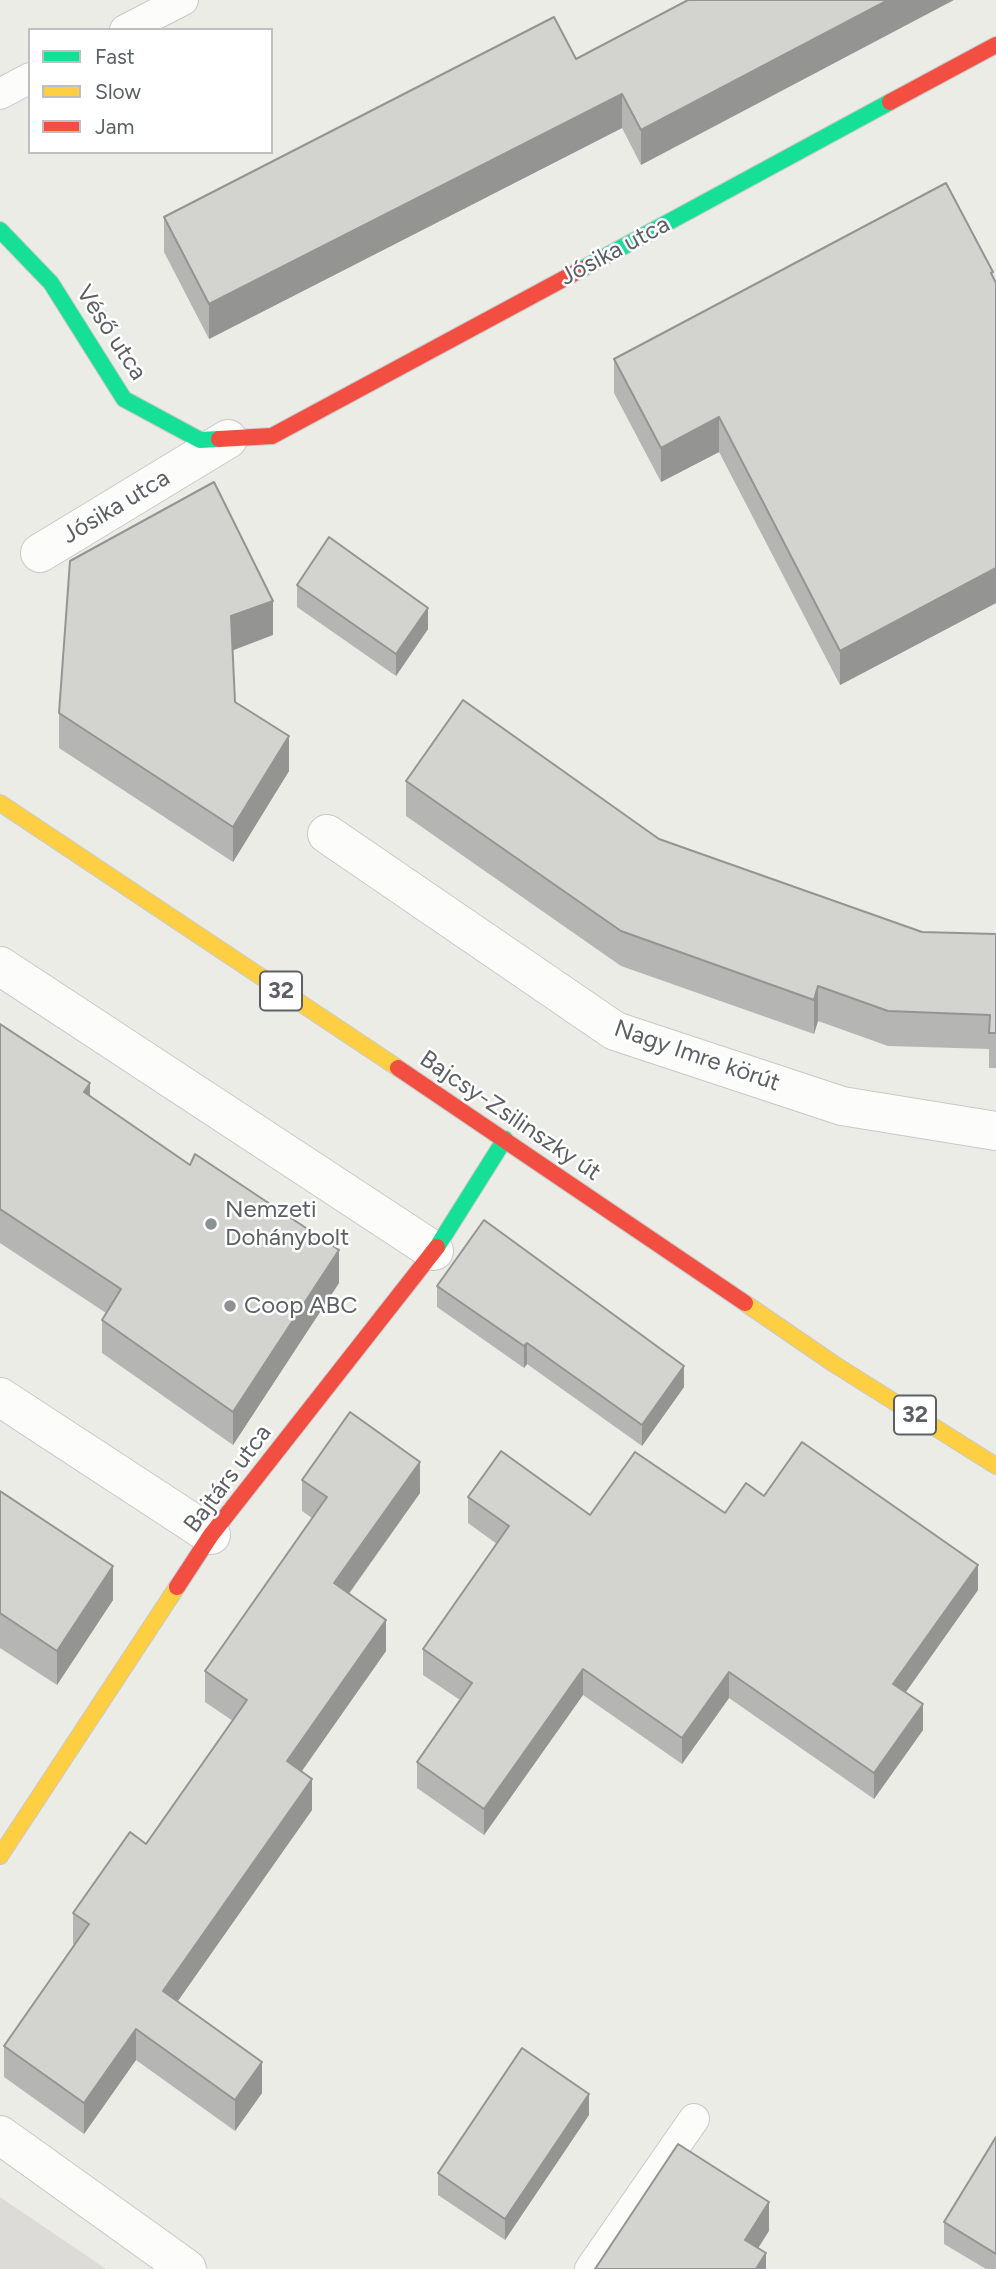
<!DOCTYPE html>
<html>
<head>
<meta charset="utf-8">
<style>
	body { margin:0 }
	#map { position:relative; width:996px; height:2269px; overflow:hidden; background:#ecece7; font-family:Figtree,sans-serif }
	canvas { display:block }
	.legend { position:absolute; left:28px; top:28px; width:245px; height:126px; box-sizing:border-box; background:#fff; border:2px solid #bebfc1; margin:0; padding:9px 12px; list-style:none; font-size:21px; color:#5c6065 }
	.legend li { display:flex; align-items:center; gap:14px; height:35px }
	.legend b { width:35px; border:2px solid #bebfc1 }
</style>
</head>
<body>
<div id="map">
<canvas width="996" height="2269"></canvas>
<ul class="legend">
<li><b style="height:9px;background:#16e098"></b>Fast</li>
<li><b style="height:9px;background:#ffcf43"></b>Slow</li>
<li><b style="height:9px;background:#f24e42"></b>Jam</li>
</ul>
</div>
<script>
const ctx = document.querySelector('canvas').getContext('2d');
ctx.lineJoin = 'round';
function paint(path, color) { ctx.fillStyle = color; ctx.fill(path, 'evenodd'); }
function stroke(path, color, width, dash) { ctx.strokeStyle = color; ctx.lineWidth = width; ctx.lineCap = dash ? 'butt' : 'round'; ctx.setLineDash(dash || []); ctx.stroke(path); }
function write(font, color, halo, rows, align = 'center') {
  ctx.font = font + ' Figtree,sans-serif'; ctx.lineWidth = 5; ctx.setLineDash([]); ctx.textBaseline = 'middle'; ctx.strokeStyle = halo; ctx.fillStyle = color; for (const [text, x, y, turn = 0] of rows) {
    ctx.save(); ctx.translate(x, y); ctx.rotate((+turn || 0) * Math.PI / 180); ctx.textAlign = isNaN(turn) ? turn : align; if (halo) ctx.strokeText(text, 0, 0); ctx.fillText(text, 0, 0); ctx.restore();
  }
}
const industrial = new Path2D(`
	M 0,2197 L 106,2269 L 0,2269 Z`);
const lane = new Path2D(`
	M 125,30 L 183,0
	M 0,94 L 30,78
	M 590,2269 L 694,2119`);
const street = new Path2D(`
	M 40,553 L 228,439
	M 327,834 L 615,1031 L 842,1106 L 996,1131
	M 0,966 L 434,1251
	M 0,1397 L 211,1535
	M 0,2135 L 187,2269`);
const fast = new Path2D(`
	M 0,230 L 51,283 L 124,399 L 200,440 L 219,439
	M 582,269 L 890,102
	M 437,1247 L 505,1139`);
const slow = new Path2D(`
	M 0,803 L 398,1068
	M 745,1303 L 834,1364 L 996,1466
	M 0,1856 L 177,1587`);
const jam = new Path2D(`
	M 890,102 L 996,45
	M 219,439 L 272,436 L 582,269
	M 398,1068 L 745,1303
	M 177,1587 L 211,1535 L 437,1247`);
const wall = new Path2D(`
	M 688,0 L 641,165 L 622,128 L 209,339 L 164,252 L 164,217 L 576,59 Z
	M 993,278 L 996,283 L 996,603 L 840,685 L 719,452 L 661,482 L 614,393 L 614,359 Z
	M 297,585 L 428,629 L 396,676 L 297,607 Z
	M 273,635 L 233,650 L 235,702 L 289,771 L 233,862 L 59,748 L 59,713 Z
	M 406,781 L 659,839 L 922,932 L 996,934 L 996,1068 L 989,1068 L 989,1049 L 888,1046 L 818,1021 L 814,1034 L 621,966 L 406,816 Z
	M 0,1024 L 90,1096 L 339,1283 L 233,1445 L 102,1353 L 102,1320 L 106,1313 L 0,1243 Z
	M 437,1286 L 684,1387 L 642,1446 L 527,1364 L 524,1368 L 437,1307 Z
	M 302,1480 L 420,1493 L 349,1594 L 386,1651 L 302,1771 L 312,1810 L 178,2001 L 262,2093 L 235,2131 L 136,2060 L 84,2134 L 4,2077 L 4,2046 L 75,1945 L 73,1944 L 73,1913 L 146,1844 L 233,1721 L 205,1702 L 205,1671 L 312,1518 L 302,1511 Z
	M 0,1491 L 113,1600 L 57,1685 L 0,1648 Z
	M 764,1496 L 978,1590 L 906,1692 L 923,1730 L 874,1799 L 729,1698 L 682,1764 L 583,1695 L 484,1835 L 417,1788 L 417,1762 L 460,1700 L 423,1675 L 423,1649 L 497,1544 L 468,1523 L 468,1497 L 590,1515 L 725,1513 Z
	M 589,2115 L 505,2240 L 438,2195 L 438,2173 Z
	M 996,2137 L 996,2269 L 986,2269 L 944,2244 L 944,2222 Z`);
const shadedWall = new Path2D(`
	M 888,0 L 954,0 L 641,165 L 641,130 Z
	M 622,94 L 622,128 L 209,339 L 209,304 Z
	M 719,417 L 719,452 L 661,482 L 661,448 Z
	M 996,568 L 996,603 L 840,685 L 840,651 Z
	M 273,601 L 273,635 L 231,651 L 231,616 Z
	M 428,608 L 428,629 L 396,676 L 396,654 Z
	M 289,736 L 289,771 L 233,862 L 233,827 Z
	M 818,986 L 818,1021 L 814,1034 L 814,1000 Z
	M 90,1083 L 90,1117 L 84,1092 Z
	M 339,1250 L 339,1283 L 233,1445 L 233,1412 Z
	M 527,1343 L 527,1364 L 524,1368 L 524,1346 Z
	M 684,1366 L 684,1387 L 642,1446 L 642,1425 Z
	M 420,1462 L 420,1493 L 334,1614 L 334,1583 Z
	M 978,1565 L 978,1590 L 893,1710 L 893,1684 Z
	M 113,1566 L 113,1600 L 57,1685 L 57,1651 Z
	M 386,1620 L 386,1651 L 287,1792 L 287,1761 Z
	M 583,1669 L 583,1695 L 484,1835 L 484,1809 Z
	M 729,1672 L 729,1698 L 682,1764 L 682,1738 Z
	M 923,1704 L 923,1730 L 874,1799 L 874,1773 Z
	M 312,1779 L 312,1810 L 163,2022 L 163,1991 Z
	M 136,2029 L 136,2060 L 84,2134 L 84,2103 Z
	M 262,2062 L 262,2093 L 235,2131 L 235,2100 Z
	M 589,2094 L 589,2115 L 505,2240 L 505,2219 Z
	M 769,2202 L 769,2231 L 745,2269 L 745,2240 Z
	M 766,2253 L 766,2269 L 756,2269 Z`);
const building = new Path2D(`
	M 688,0 L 888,0 L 641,130 L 622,94 L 209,304 L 164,217 L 554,17 L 576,59 Z
	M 946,183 L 993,272 L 991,273 L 996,283 L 996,568 L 840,651 L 719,417 L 661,448 L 614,359 Z
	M 214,482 L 273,601 L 231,616 L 235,702 L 289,736 L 233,827 L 59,713 L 70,561 Z
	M 329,537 L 428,608 L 396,654 L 297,585 Z
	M 463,700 L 659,839 L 922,932 L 996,934 L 996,1033 L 989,1033 L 990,1015 L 888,1011 L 818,986 L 814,1000 L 621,931 L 406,781 Z
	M 0,1024 L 90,1083 L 84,1092 L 190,1165 L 195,1154 L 339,1250 L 233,1412 L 102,1320 L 121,1289 L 0,1209 Z
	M 484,1220 L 684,1366 L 642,1425 L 527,1343 L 524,1346 L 437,1286 Z
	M 350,1412 L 420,1462 L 334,1583 L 386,1620 L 287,1761 L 312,1779 L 163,1991 L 262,2062 L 235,2100 L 136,2029 L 84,2103 L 4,2046 L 89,1924 L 73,1913 L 130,1832 L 146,1844 L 247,1700 L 205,1671 L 327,1497 L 302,1480 Z
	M 802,1442 L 978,1565 L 893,1684 L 923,1704 L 874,1773 L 729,1672 L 682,1738 L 583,1669 L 484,1809 L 417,1762 L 472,1683 L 423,1649 L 509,1526 L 468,1497 L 501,1451 L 590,1515 L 635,1452 L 725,1513 L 746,1483 L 764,1496 Z
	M 0,1491 L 113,1566 L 57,1651 L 0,1613 Z
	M 522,2048 L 589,2094 L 505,2219 L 438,2173 Z
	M 996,2137 L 996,2254 L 944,2222 Z
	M 678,2144 L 769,2202 L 745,2240 L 766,2253 L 756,2269 L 595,2269 Z`);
const markers = [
	[211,1224,7,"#8e9192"],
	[230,1306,7,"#8e9192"]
];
const shields = [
	[281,991,42],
	[915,1415,42]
];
const shieldNames = [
	["32",281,991],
	["32",915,1415]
];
const streetNames = [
	["Jósika utca",615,251,-28],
	["Véső utca",111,333,57],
	["Jósika utca",116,507,-31],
	["Nagy Imre körút",697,1056,19],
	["Bajcsy-Zsilinszky út",510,1116,34],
	["Bajtárs utca",228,1479,-53]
];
const poiNames = [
	["Nemzeti",225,1210],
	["Dohánybolt",225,1238],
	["Coop ABC",244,1306]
];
paint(industrial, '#dcdbd7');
stroke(lane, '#c8c8c8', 32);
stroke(street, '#c8c8c8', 40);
stroke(fast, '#c9c9c9', 18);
stroke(slow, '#c9c9c9', 18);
stroke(jam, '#c9c9c9', 18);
stroke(lane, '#fcfcfb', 30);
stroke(street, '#fcfcfb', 38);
stroke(fast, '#16e098', 16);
stroke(slow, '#ffcf43', 16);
stroke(jam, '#f24e42', 16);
paint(wall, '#b5b5b3');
paint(shadedWall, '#949492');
paint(building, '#d3d3d0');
stroke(building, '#949492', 2);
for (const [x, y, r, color] of markers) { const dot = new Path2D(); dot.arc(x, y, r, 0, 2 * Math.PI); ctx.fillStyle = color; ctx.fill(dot); stroke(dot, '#fff', 2.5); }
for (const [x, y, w] of shields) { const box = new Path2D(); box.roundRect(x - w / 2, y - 19.5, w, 39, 5); ctx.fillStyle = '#fff'; ctx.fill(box); stroke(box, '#5c6065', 2); }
write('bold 23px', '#5c6065', null, shieldNames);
write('24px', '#5c6065', '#fff', streetNames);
write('24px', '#5c6065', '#fff', poiNames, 'left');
</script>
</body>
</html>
